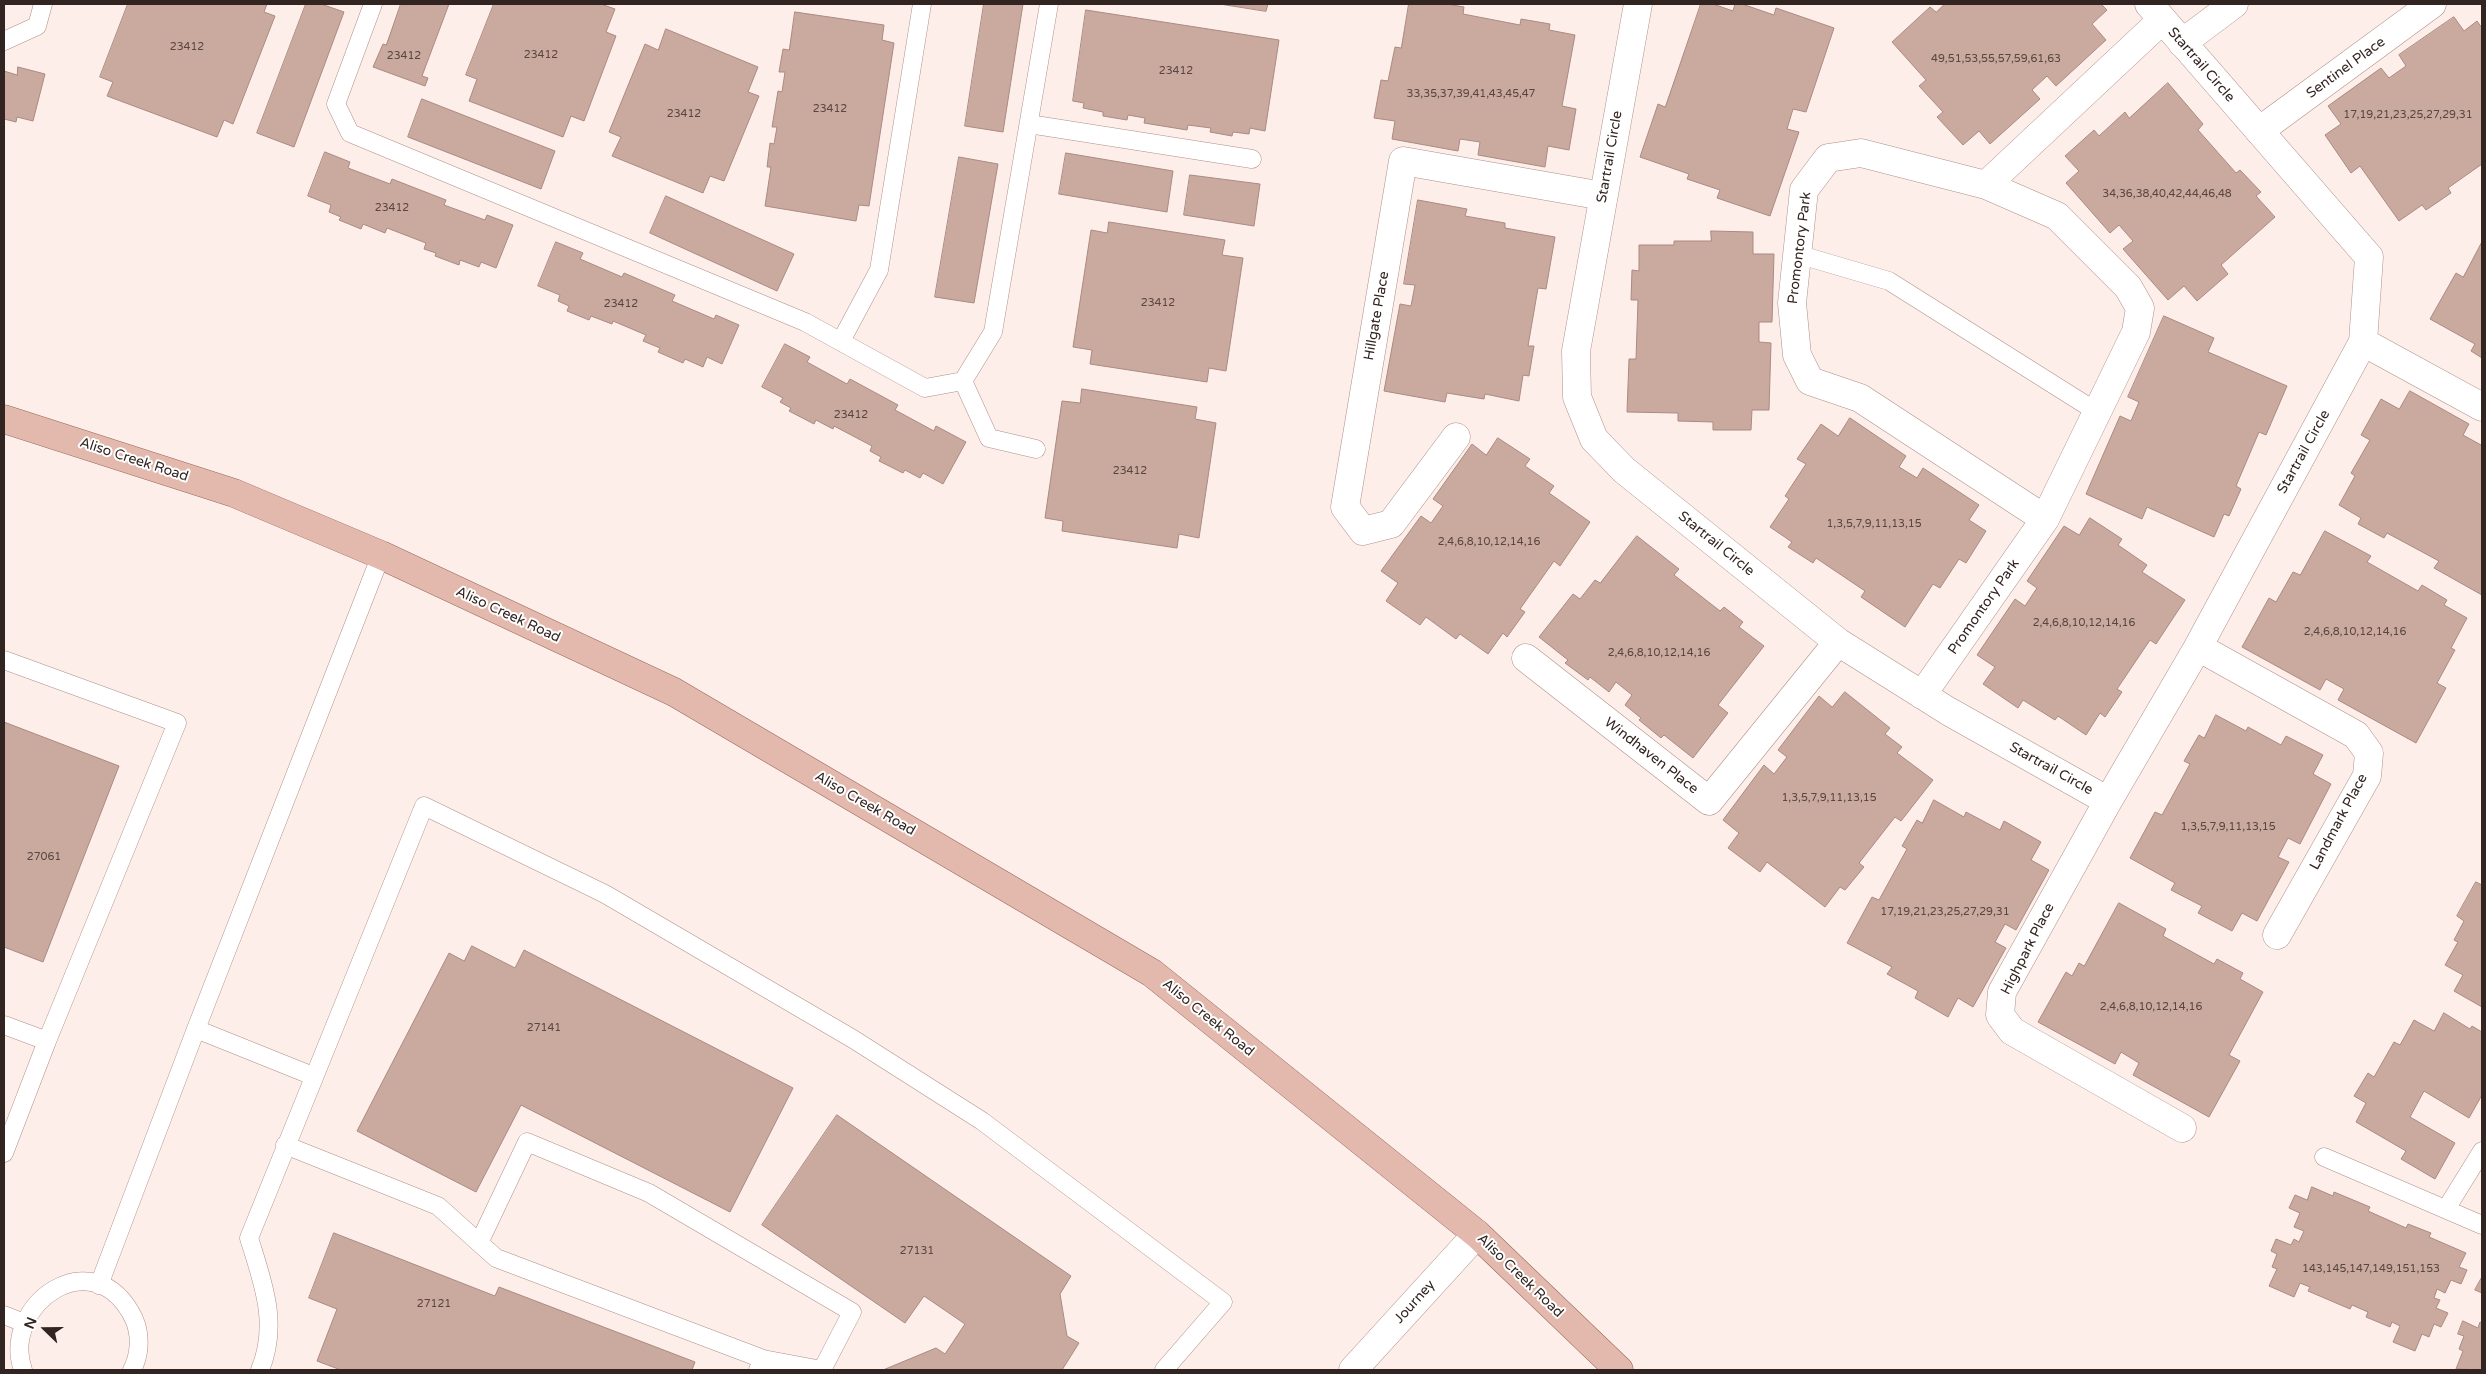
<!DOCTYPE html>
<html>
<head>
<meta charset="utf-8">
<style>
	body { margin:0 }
	#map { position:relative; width:2486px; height:1374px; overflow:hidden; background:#fdeeea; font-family:"Varela Round",sans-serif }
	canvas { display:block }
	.frame { position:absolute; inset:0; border:5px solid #322521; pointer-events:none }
	.north { position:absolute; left:20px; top:1304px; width:50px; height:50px; -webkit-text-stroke:4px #fff; paint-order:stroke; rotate:292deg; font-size:14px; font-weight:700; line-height:20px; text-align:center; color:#322521 }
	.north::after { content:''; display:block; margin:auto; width:18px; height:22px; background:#322521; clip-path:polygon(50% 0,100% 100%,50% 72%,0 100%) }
</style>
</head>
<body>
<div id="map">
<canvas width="2486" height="1374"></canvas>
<div class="frame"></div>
<div class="north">N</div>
</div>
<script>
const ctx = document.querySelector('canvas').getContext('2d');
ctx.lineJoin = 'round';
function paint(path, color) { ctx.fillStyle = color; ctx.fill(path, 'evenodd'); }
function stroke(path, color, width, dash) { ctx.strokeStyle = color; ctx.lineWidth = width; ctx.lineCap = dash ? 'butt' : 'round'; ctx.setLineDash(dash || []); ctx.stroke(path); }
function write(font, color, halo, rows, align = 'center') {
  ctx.font = font + ' "Varela Round",sans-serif'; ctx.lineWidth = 4; ctx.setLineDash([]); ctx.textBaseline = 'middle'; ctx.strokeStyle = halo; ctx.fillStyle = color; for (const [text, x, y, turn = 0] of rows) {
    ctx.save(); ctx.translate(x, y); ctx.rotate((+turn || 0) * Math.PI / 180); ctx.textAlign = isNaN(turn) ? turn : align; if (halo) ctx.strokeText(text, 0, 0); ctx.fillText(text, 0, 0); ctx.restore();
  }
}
const building = new Path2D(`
	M 128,4 L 267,4 L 264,12 L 275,16 L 233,124 L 224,120 L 217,137 L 107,96 L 113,82 L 100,77 Z
	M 306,4 L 321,4 L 344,12 L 294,147 L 257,133 Z
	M 401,4 L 449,4 L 422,76 L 428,78 L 425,86 L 373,67 L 383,44 L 386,45 Z
	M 494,4 L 601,4 L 615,9 L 606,32 L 616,36 L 584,121 L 571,116 L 563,137 L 469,101 L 477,79 L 466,75 Z
	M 984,4 L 1023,4 L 1003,132 L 965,126 Z
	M 1220,4 L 1268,4 L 1266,11 Z
	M 1409,4 L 1447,4 L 1464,7 L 1463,14 L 1520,25 L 1521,19 L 1550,24 L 1549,30 L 1575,35 L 1562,106 L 1576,109 L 1569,150 L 1548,146 L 1545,167 L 1478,155 L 1480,142 L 1460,139 L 1458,151 L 1392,139 L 1395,121 L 1374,118 L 1381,80 L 1388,81 L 1395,47 L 1401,48 Z
	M 1701,4 L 1713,4 L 1733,11 L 1735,4 L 1742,4 L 1774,15 L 1776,8 L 1834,28 L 1806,112 L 1793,109 L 1787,129 L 1799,132 L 1770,216 L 1717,198 L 1720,190 L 1687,179 L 1689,174 L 1640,157 L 1658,104 L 1665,107 Z
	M 1945,4 L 2101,4 L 2107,10 L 2092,24 L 2106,40 L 2056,86 L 2047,76 L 2032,90 L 2040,99 L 1990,144 L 1979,131 L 1963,145 L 1937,117 L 1943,112 L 1919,86 L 1926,80 L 1892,42 L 1930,7 L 1936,12 Z
	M 1086,10 L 1279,40 L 1265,131 L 1250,128 L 1249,134 L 1233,132 L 1232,136 L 1210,132 L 1211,128 L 1188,125 L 1187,130 L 1144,123 L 1145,118 L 1128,115 L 1127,120 L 1103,116 L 1103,112 L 1083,108 L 1084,103 L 1073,101 Z
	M 795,12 L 884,25 L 882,40 L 894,43 L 869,206 L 859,205 L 856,221 L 765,206 L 771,167 L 767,167 L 770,143 L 774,144 L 777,127 L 772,127 L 778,91 L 782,92 L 785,72 L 779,72 L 783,49 L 789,50 Z
	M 2454,17 L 2464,31 L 2477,21 L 2482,28 L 2482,164 L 2448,188 L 2451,193 L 2426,210 L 2422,205 L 2399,221 L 2360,166 L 2351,173 L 2325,135 L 2341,124 L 2328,106 L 2381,68 L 2389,78 L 2406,66 L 2399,55 Z
	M 666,29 L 758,67 L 748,92 L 759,96 L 724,181 L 710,176 L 703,193 L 612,156 L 621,137 L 609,132 L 645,44 L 658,50 Z
	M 18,67 L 45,74 L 33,121 L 17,117 L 16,122 L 4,119 L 4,71 L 17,75 Z
	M 2168,83 L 2203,124 L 2198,130 L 2236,173 L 2240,170 L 2261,192 L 2256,196 L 2275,217 L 2221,265 L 2228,274 L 2197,301 L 2184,286 L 2168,300 L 2123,249 L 2133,241 L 2119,225 L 2110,233 L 2066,183 L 2079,171 L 2065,156 L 2094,130 L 2099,136 L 2125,112 L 2129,118 Z
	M 422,99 L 555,151 L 541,189 L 408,137 Z
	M 325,152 L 350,162 L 348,168 L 390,184 L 392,179 L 446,200 L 444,205 L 485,220 L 487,215 L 513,225 L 496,268 L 481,262 L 479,267 L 460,260 L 459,265 L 435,256 L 436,253 L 424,249 L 426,243 L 387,228 L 385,233 L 363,224 L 361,229 L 339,220 L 341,217 L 329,212 L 331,205 L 308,196 Z
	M 1066,153 L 1173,171 L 1167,212 L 1059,194 Z
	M 959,157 L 998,164 L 974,303 L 935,297 Z
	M 1190,175 L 1260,184 L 1254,226 L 1184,215 Z
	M 666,196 L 794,254 L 777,291 L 650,233 Z
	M 1418,200 L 1467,209 L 1465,216 L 1505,223 L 1505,228 L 1555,237 L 1546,289 L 1538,288 L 1528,346 L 1534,346 L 1529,376 L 1523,375 L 1519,401 L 1485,394 L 1484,399 L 1447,393 L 1445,402 L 1384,391 L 1400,304 L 1411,306 L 1415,285 L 1404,284 Z
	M 1109,222 L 1225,240 L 1222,255 L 1243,258 L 1226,371 L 1209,368 L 1207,382 L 1090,364 L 1092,350 L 1073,347 L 1091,230 L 1107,233 Z
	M 1711,231 L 1753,232 L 1753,254 L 1774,254 L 1772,322 L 1759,322 L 1759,342 L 1771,343 L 1769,410 L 1752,410 L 1751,430 L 1713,430 L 1713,422 L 1678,421 L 1678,413 L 1627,412 L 1629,359 L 1636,359 L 1638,300 L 1631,300 L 1632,270 L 1639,271 L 1639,245 L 1674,245 L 1674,241 L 1711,241 Z
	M 556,242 L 583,253 L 580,259 L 622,277 L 624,273 L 675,295 L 672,301 L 714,319 L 716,315 L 739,325 L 722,364 L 707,357 L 703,367 L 685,359 L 683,363 L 658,352 L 660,348 L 643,341 L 646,335 L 613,321 L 612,324 L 591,316 L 589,320 L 567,311 L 569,306 L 558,301 L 560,295 L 538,286 Z
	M 2482,242 L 2482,358 L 2471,351 L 2475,344 L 2430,319 L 2456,273 L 2463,277 Z
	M 2164,316 L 2214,338 L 2208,352 L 2287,386 L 2266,435 L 2259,432 L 2236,486 L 2241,489 L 2229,516 L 2224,514 L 2214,537 L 2147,507 L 2142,519 L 2086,494 L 2120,416 L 2131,421 L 2139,402 L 2128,397 Z
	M 785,344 L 810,357 L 807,362 L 847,384 L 850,379 L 898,405 L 895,410 L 934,431 L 936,426 L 966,442 L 943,484 L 923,473 L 920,478 L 905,470 L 903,473 L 879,461 L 881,457 L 870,451 L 872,446 L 834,426 L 833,429 L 816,420 L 814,424 L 789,411 L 791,408 L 780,402 L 783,398 L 762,387 Z
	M 1082,389 L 1197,407 L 1195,419 L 1216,423 L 1199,538 L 1179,534 L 1177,548 L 1062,531 L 1063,521 L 1045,518 L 1062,401 L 1080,403 Z
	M 2410,391 L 2469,424 L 2463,435 L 2481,445 L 2482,443 L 2482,595 L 2434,568 L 2439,561 L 2387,533 L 2384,538 L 2358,524 L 2361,518 L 2339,505 L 2355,476 L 2351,473 L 2370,440 L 2361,435 L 2381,399 L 2399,409 Z
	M 1850,418 L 1906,456 L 1899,467 L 1917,478 L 1923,468 L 1979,505 L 1969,520 L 1986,531 L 1966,563 L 1959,559 L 1940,588 L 1933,584 L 1905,627 L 1861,597 L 1865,591 L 1816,558 L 1813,563 L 1788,547 L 1792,542 L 1770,527 L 1789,499 L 1785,496 L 1806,464 L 1797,459 L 1821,424 L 1838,436 Z
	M 1498,438 L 1530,459 L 1525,466 L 1554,486 L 1549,493 L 1590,522 L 1560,566 L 1554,561 L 1520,609 L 1525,612 L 1507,637 L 1503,633 L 1488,654 L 1460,634 L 1456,639 L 1426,617 L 1420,625 L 1386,601 L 1398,583 L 1381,571 L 1421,516 L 1431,523 L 1443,506 L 1433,499 L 1472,444 L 1486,455 Z
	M 2090,518 L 2122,539 L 2118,545 L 2147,565 L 2142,572 L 2185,600 L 2156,644 L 2150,640 L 2117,689 L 2122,692 L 2105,717 L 2100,713 L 2086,735 L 2058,716 L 2055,720 L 2023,700 L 2018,708 L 1983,684 L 1995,667 L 1977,655 L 2015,599 L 2025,606 L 2037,588 L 2027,581 L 2064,526 L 2079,535 Z
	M 2325,531 L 2371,556 L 2367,562 L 2418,591 L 2422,585 L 2447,600 L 2444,605 L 2467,618 L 2451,648 L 2455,650 L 2437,683 L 2446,688 L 2416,743 L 2338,700 L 2344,689 L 2326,679 L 2320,690 L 2242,647 L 2269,598 L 2276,602 L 2293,572 L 2300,575 Z
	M 1637,536 L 1679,569 L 1674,575 L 1720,611 L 1724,607 L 1743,622 L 1739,627 L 1764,646 L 1718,705 L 1728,713 L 1693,758 L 1664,735 L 1661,738 L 1639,720 L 1641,718 L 1625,705 L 1632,695 L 1616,682 L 1609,692 L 1590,677 L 1588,680 L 1565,663 L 1568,660 L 1539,637 L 1573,594 L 1580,599 L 1595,580 L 1600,583 Z
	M 1845,692 L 1890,728 L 1885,734 L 1902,747 L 1897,753 L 1933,780 L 1901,821 L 1895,817 L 1859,863 L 1864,867 L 1845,890 L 1840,887 L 1825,907 L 1767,862 L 1760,872 L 1728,848 L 1739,833 L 1723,820 L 1764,765 L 1774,774 L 1787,757 L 1778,750 L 1819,696 L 1832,707 Z
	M 2216,715 L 2246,731 L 2248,727 L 2281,745 L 2286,736 L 2323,755 L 2313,774 L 2331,784 L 2300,844 L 2288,838 L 2278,857 L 2289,862 L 2257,921 L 2242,913 L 2232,931 L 2198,913 L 2202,906 L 2171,890 L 2175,883 L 2130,858 L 2155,812 L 2162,815 L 2190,764 L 2184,761 L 2199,735 L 2204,738 Z
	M 4,722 L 119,766 L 43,962 L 4,947 Z
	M 1934,800 L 1964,817 L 1966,812 L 2000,830 L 2004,821 L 2041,842 L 2031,860 L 2049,870 L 2016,930 L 2005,924 L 1995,942 L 2006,948 L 1973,1007 L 1958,998 L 1948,1017 L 1915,998 L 1918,991 L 1887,974 L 1892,967 L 1847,943 L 1872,897 L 1879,900 L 1907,849 L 1902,846 L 1917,820 L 1922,823 Z
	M 2476,882 L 2482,885 L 2482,1007 L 2454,991 L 2463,975 L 2445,965 L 2458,942 L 2454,940 L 2464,921 L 2457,916 Z
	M 2119,903 L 2166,929 L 2163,936 L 2214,964 L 2217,959 L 2243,973 L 2240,979 L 2263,992 L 2229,1055 L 2240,1061 L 2209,1117 L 2133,1075 L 2139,1063 L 2121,1052 L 2115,1064 L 2038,1022 L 2066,972 L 2072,976 L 2079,963 L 2084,966 Z
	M 472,946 L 515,968 L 524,950 L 793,1088 L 730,1212 L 521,1105 L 476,1192 L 357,1131 L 449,953 L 464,961 Z
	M 2444,1013 L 2470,1029 L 2472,1026 L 2482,1032 L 2482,1095 L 2469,1118 L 2424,1091 L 2410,1117 L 2455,1143 L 2435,1179 L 2401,1159 L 2406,1151 L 2356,1122 L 2366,1103 L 2354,1096 L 2368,1073 L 2374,1077 L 2394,1042 L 2400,1045 L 2414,1020 L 2434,1031 Z
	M 837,1115 L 1071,1276 L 1060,1294 L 1067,1336 L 1079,1343 L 1062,1370 L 883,1370 L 936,1348 L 945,1354 L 965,1324 L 924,1296 L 905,1323 L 762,1225 Z
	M 2312,1187 L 2333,1196 L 2334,1192 L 2370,1207 L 2368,1211 L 2406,1228 L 2408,1224 L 2431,1233 L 2429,1237 L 2466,1253 L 2459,1267 L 2467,1270 L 2461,1284 L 2451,1280 L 2445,1293 L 2437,1289 L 2434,1298 L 2440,1300 L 2436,1308 L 2448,1313 L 2441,1327 L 2434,1324 L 2429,1337 L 2422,1334 L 2415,1351 L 2393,1342 L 2400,1326 L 2392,1322 L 2390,1327 L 2366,1317 L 2368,1312 L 2352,1305 L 2350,1309 L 2308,1291 L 2310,1287 L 2300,1283 L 2294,1297 L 2269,1286 L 2277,1269 L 2272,1267 L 2277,1254 L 2271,1251 L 2276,1239 L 2291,1245 L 2294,1239 L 2299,1242 L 2304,1231 L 2294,1227 L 2300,1213 L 2289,1208 L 2295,1195 L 2307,1200 Z
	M 334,1233 L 495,1296 L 499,1287 L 695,1362 L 692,1370 L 341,1370 L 317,1361 L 337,1309 L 309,1298 Z
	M 2482,1277 L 2482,1293 L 2475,1290 Z
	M 2463,1321 L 2478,1328 L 2480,1322 L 2482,1323 L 2482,1370 L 2456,1369 L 2463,1351 L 2459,1349 L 2464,1336 L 2458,1334 Z`);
const service = new Path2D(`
	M 373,4 L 336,104 L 350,133 L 805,322 L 925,388 L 963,381 L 993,332 L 1049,4
	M 4,41 L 37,26 L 43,4
	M 1029,124 L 1252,159
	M 1797,254 L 1889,281 L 2097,412
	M 841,341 L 879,270 L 922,4
	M 963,381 L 989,438 L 1036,449
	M 4,660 L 177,723 L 47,1041 L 4,1025
	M 196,1029 L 313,1076
	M 285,1145 L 438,1206 L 496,1258 L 763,1359 L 758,1370
	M 4,1153 L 47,1041
	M 2324,1157 L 2482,1225
	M 2446,1209 L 2482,1151
	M 479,1243 L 527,1142 L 649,1193 L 852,1312 L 822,1370 L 763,1359
	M 99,1285 L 196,1029 L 381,555
	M 4,1315 L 19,1321
	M 23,1370 C 0,1305 94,1237 134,1319 C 141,1335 140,1355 132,1370
	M 260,1370 C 279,1324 263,1283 249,1238 L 424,806 L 605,894 L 853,1039 L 982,1121 L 1223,1302 L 1164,1370`);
const minor = new Path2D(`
	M 1638,4 L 1576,351 L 1577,397 L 1594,439 L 1624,470 L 1838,642 L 1948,711 L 2108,801 L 2198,647 L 2363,342 L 2369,257 L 2149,4
	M 2182,43 L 2234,4
	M 2259,131 L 2432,4
	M 2363,342 L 2482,407
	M 1456,437 L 1391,524 L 1363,531 L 1345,507 L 1403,161 L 1603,196
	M 2045,519 L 1860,398 L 1810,381 L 1797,355 L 1792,303 L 1804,190 L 1828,158 L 1861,153 L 1986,185 L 2162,20
	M 2198,647 L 2356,735 L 2369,753 L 2367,776 L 2277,935
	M 1526,658 L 1709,801 L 1838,642
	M 1922,695 L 2045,519 L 2136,332 L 2140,308 L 2128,287 L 2057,216 L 1986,185
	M 2108,801 L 2002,992 L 2000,1015 L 2012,1031 L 2182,1128`);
const tertiary = new Path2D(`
	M 1353,1370 L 1477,1234`);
const primary = new Path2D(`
	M 4,419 L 234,493 L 381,555 L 674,692 L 1152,973 L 1477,1234 L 1619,1370`);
const numberNames = [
	["23412",187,47],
	["23412",541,55],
	["23412",404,56],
	["49,51,53,55,57,59,61,63",1996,59],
	["23412",1176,71],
	["33,35,37,39,41,43,45,47",1471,94],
	["23412",830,109],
	["23412",684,114],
	["17,19,21,23,25,27,29,31",2408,115],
	["34,36,38,40,42,44,46,48",2167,194],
	["23412",392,208],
	["23412",1158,303],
	["23412",621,304],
	["23412",851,415],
	["23412",1130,471],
	["1,3,5,7,9,11,13,15",1874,524],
	["2,4,6,8,10,12,14,16",1489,542],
	["2,4,6,8,10,12,14,16",2084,623],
	["2,4,6,8,10,12,14,16",2355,632],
	["2,4,6,8,10,12,14,16",1659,653],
	["1,3,5,7,9,11,13,15",1829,798],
	["1,3,5,7,9,11,13,15",2228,827],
	["27061",44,857],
	["17,19,21,23,25,27,29,31",1945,912],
	["2,4,6,8,10,12,14,16",2151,1007],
	["27141",544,1028],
	["27131",917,1251],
	["143,145,147,149,151,153",2371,1269],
	["27121",434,1304]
];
const streetNames = [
	["Startrail Circle",2201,65,49],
	["Sentinel Place",2346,68,-36],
	["Startrail Circle",1610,157,-80],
	["Promontory Park",1800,248,-83],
	["Hillgate Place",1377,316,-80],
	["Startrail Circle",2304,452,-61],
	["Aliso Creek Road",134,460,18],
	["Startrail Circle",1716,544,39],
	["Promontory Park",1984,607,-55],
	["Aliso Creek Road",508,615,25],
	["Windhaven Place",1651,756,38],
	["Startrail Circle",2051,769,29],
	["Aliso Creek Road",865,804,30],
	["Landmark Place",2339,822,-62],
	["Highpark Place",2028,949,-63],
	["Aliso Creek Road",1208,1018,39],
	["Aliso Creek Road",1520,1276,44],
	["Journey",1415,1302,-48]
];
paint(building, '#caa99f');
stroke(building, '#aa8a81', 1);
stroke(service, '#b09087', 19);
stroke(minor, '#b09087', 29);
stroke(tertiary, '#b09087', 29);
stroke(primary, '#996759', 29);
stroke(service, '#fff', 18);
stroke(minor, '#fff', 28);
stroke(tertiary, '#fff', 28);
stroke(primary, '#e3b9ad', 28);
write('11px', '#584640', null, numberNames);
write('14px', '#322521', '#fff', streetNames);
</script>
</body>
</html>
